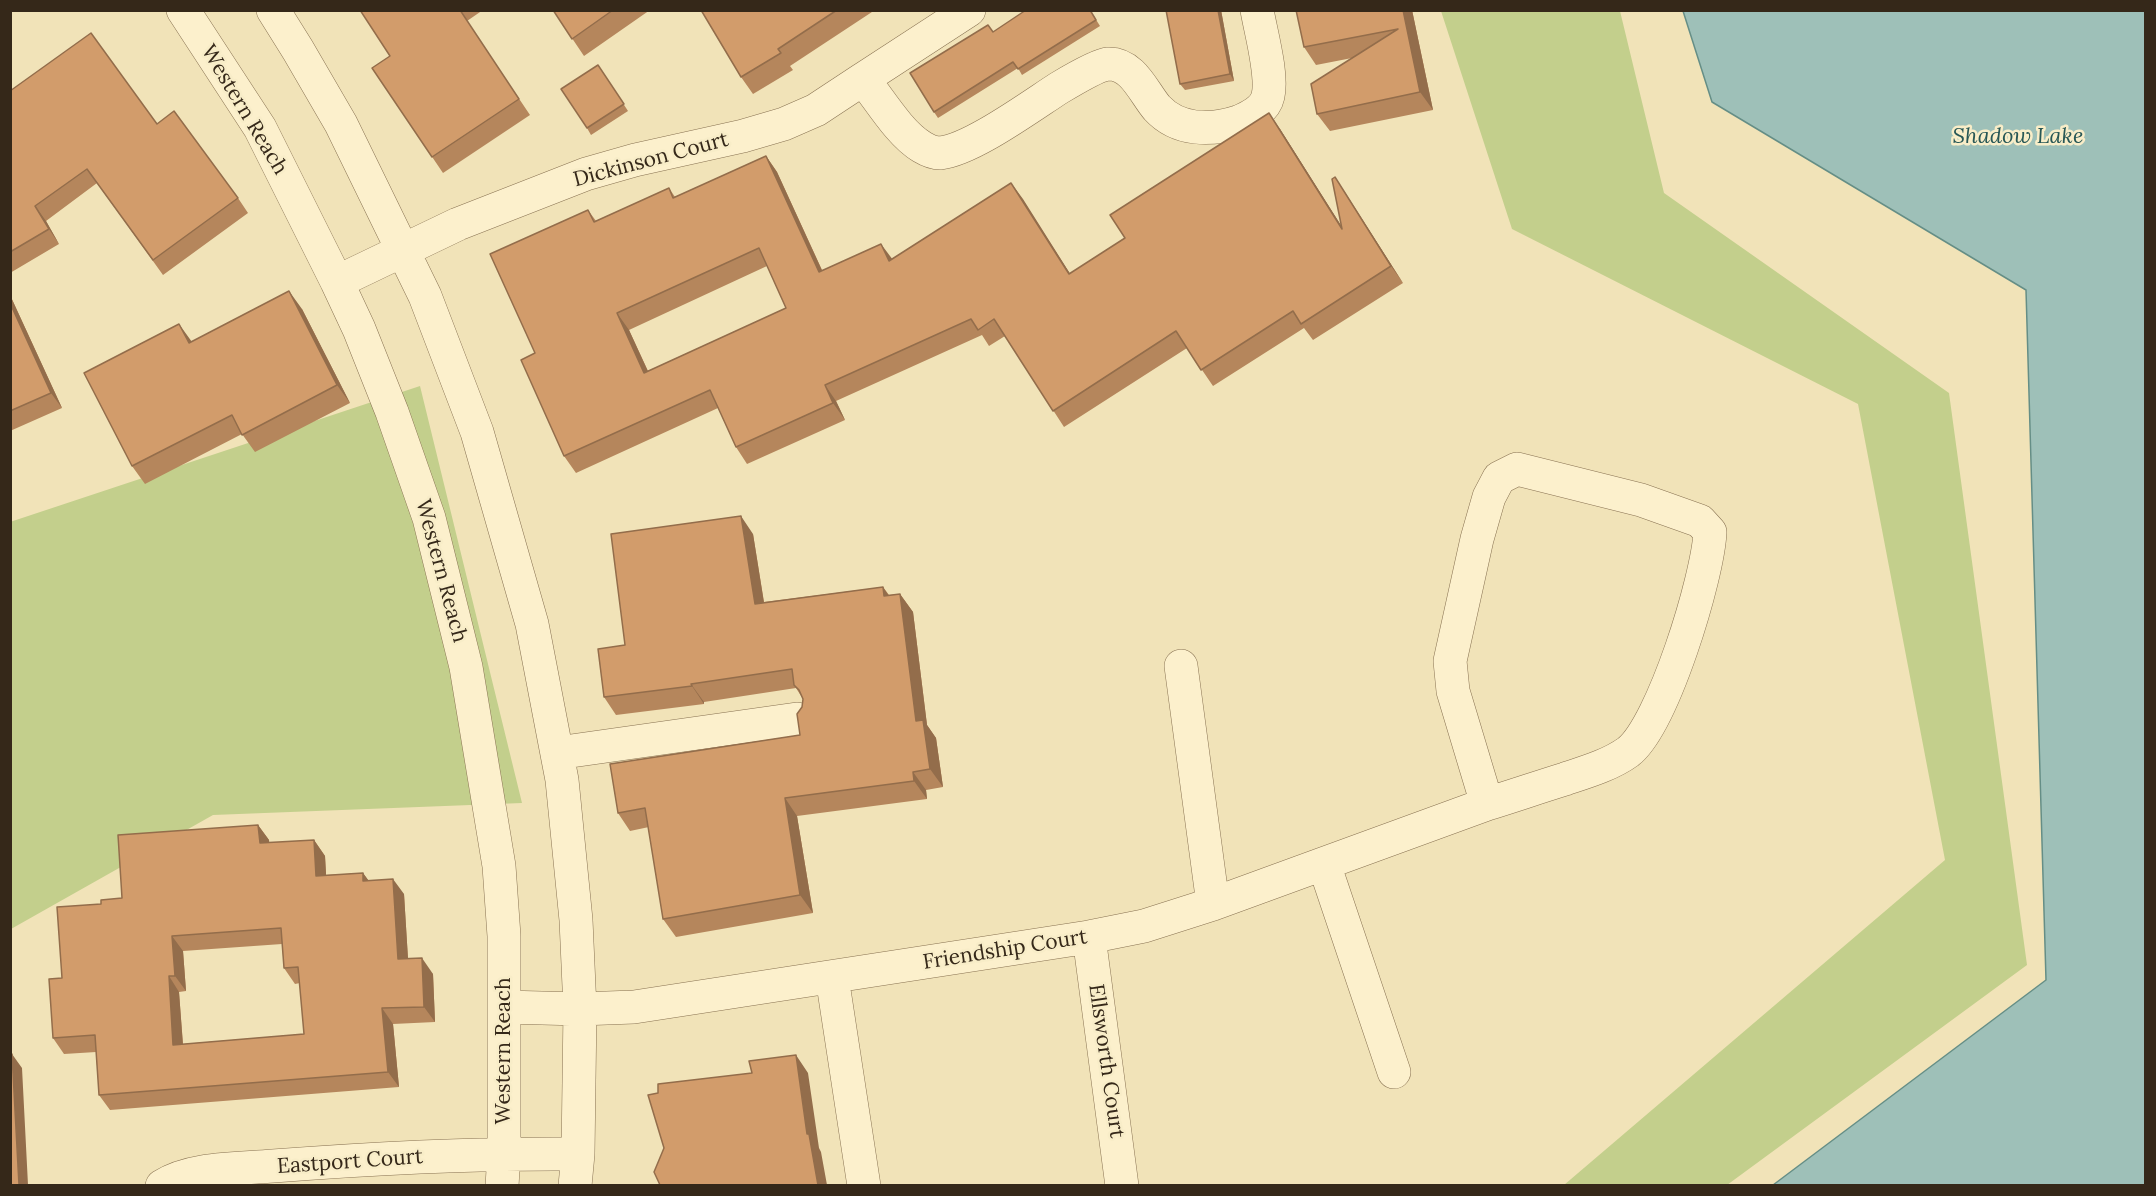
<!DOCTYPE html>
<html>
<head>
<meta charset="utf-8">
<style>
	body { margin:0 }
	#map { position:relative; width:2156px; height:1196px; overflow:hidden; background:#f1e3b8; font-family:Lora,serif }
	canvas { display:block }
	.frame { position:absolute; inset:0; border:12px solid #352819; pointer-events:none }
</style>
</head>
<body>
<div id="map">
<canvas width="2156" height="1196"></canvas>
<div class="frame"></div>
</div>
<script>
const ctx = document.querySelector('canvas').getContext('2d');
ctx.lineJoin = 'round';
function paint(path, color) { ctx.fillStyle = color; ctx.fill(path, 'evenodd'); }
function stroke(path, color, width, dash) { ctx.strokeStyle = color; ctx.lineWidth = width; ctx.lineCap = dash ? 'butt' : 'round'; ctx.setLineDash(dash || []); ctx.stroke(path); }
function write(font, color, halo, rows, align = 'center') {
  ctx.font = font + ' Lora,serif'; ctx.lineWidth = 5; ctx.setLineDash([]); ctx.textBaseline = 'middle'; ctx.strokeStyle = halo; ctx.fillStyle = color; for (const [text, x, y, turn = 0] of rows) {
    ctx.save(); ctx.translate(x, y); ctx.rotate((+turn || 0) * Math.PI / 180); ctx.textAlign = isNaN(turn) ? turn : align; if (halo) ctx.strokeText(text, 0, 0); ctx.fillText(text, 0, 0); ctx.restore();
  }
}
const green = new Path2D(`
	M 1441,11 L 1620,11 L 1664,193 L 1949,393 L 2027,965 L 1727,1185 L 1564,1185 L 1945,860 L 1858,404 L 1512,229 Z
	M 420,386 L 522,803 L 213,815 L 11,929 L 10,522 Z`);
const water = new Path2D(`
	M 1683,11 L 2145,11 L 2145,1185 L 1773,1185 L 2046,980 L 2026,290 L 1712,102 Z`);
const minor = new Path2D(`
	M 183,10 L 260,128 L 337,282 L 359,329 L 392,412 L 429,518 L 466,667 L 499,866 L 504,936 L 504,1154 L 502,1186
	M 273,10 L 298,50 L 341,124 L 425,296 L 477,432 L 532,624 L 562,780 L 576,920 L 580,1009 L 578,1154 L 575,1186
	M 969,10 L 863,79 C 880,100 899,133 922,147 C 927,150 935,153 940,153 C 971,150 1031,106 1059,88 C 1069,82 1098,65 1108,64 C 1133,63 1144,93 1157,108 C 1178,131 1211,131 1238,122 C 1250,117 1265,110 1268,96 C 1273,75 1261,33 1257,10
	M 337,282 L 458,224 L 586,174 L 635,160 L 743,136 L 784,124 L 816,110 L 863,79
	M 1517,469 L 1641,500 L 1700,521 L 1710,532 C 1708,577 1663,725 1628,752 C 1610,765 1586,772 1565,779 C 1539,787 1513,796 1487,804 L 1453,691 L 1450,661 L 1477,539 L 1489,497 L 1499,478 Z
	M 1181,666 L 1213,904
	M 557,753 L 797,719
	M 1324,864 L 1394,1072
	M 1089,937 L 1122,1186
	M 832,977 L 864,1186
	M 504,1007 L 580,1009 L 634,1007 L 1089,937 L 1144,926 L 1213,904 L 1487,804
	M 162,1186 C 191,1167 239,1169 273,1166 C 375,1158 476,1153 578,1154`);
const wall = new Path2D(`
	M 360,10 L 483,10 L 467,21 L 530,115 L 443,173 L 372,68 L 390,56 Z
	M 553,10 L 650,10 L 584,56 Z
	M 701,10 L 875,10 L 790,66 L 793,70 L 753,94 L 741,77 Z
	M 1090,10 L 1100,26 L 1022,75 L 1018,68 L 938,118 L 934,112 L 993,32 Z
	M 1221,10 L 1234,81 L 1185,90 L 1180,84 Z
	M 1412,10 L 1433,110 L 1330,131 L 1317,114 L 1352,58 L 1316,65 L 1304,47 Z
	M 598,65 L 628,111 L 591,135 L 587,128 Z
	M 10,91 L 157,124 L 238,198 L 248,213 L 163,275 L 97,183 L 46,221 L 59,244 L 10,273 Z
	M 1280,129 L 1342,227 L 1346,194 L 1403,283 L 1313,340 L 1304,328 L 1213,386 L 1187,348 L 1064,427 L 1005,336 L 989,346 L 982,335 L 836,401 L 845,420 L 747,464 L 736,447 L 718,408 L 576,473 L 564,456 L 535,353 L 588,210 L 596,221 L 669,188 L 675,197 L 766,156 L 777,172 L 822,270 L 892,259 L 1011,183 L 1070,274 L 1125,238 ZM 767,266 L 786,308 L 648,371 L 629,330 Z
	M 10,295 L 62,408 L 10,431 Z
	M 302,309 L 350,403 L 255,452 L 242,434 L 145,484 L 132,466 L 192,342 Z
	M 753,534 L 764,602 L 883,587 L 889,595 L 900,594 L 913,612 L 927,725 L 936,738 L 943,787 L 926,790 L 927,799 L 797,816 L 813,913 L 676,937 L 663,919 L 649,827 L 630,831 L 618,813 L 800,735 L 803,699 L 796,688 L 704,702 L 704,704 L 616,715 L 604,697 Z
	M 258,825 L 269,840 L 269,843 L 314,840 L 325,856 L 326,875 L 363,873 L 368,880 L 404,894 L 408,959 L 433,974 L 435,1022 L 393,1024 L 399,1087 L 110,1110 L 99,1095 L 96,1052 L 64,1054 L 53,1038 L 62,978 L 101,904 L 122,898 ZM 282,944 L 284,968 L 295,984 L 300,983 L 304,1034 L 183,1044 L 179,992 L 186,991 L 183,951 Z`);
const shadedWall = new Path2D(`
	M 1218,10 L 1221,10 L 1234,81 L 1230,74 Z
	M 1403,10 L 1412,10 L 1433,110 L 1420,92 Z
	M 1269,113 L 1280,129 L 1354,246 L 1342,229 Z
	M 766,156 L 777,172 L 830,288 L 819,272 Z
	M 1335,177 L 1346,194 L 1403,283 L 1391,266 Z
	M 1011,183 L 1023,199 L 1081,291 L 1069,274 Z
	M 35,206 L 46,221 L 59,244 L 49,229 Z
	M 881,244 L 893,260 L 889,261 Z
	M 289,291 L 302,309 L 350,403 L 337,385 Z
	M 10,295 L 62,408 L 51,393 L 10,303 Z
	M 617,313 L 629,330 L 656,389 L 644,373 Z
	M 179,324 L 192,342 L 189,343 Z
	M 825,385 L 836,401 L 845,420 L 833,403 Z
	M 741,516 L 753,534 L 767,622 L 755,604 Z
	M 883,587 L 895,605 L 884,596 Z
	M 900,594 L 913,612 L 927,725 L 936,738 L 943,787 L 930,769 L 916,721 Z
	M 691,684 L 704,702 L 704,704 L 692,686 Z
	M 913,772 L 926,790 L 927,799 L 914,781 Z
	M 785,798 L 797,816 L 813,913 L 800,895 Z
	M 258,825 L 269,840 L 271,859 L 260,843 Z
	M 314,840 L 325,856 L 327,891 L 316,876 Z
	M 363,873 L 374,888 L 363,881 Z
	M 393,879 L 404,894 L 409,975 L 398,959 Z
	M 172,936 L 183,951 L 186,991 L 175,976 Z
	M 422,958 L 433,974 L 435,1022 L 424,1007 Z
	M 169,976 L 179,992 L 184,1060 L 173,1045 Z
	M 382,1008 L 393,1024 L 399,1087 L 388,1072 Z
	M 12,1054 L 22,1068 L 28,1185 L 19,1185 Z
	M 796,1055 L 808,1073 L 819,1148 L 821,1152 L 827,1185 L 818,1185 L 807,1134 Z`);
const building = new Path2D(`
	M 360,10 L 460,10 L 519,99 L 432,157 L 372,68 L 390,56 Z
	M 553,10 L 613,10 L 572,39 Z
	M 701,10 L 837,10 L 778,49 L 781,53 L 741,77 Z
	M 1026,10 L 1090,10 L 1096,20 L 1018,69 L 1013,62 L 934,112 L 910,73 L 988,25 L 993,32 Z
	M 1166,10 L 1218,10 L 1230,74 L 1180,84 Z
	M 1296,10 L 1403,10 L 1420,92 L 1317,114 L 1311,84 L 1398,29 L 1304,47 Z
	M 91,33 L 157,124 L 174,111 L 238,198 L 153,260 L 87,169 L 35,206 L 49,229 L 10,252 L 10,91 Z
	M 598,65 L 624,104 L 587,128 L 561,89 Z
	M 1269,113 L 1342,229 L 1332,179 L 1335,177 L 1391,266 L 1301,324 L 1293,311 L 1201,370 L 1176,331 L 1053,411 L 994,319 L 978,330 L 971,319 L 825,385 L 833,403 L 736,447 L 710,390 L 564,456 L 521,360 L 535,353 L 490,254 L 588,210 L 594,222 L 669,188 L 673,198 L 766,156 L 819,272 L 881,244 L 889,261 L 1011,183 L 1069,274 L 1125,238 L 1110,215 ZM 759,248 L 786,308 L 644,373 L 617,313 Z
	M 289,291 L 337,385 L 242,435 L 232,415 L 132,466 L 84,373 L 179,324 L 189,343 Z
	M 10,303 L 51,393 L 10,411 Z
	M 741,516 L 755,604 L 883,587 L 884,596 L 900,594 L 916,721 L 923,720 L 930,769 L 913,772 L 914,781 L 785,798 L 800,895 L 663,919 L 645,808 L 618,813 L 610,764 L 800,735 L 797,714 L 802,707 L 803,699 L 799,690 L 794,685 L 792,669 L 691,684 L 692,686 L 604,697 L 598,649 L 625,645 L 611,534 Z
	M 258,825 L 260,843 L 314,840 L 316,876 L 363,873 L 363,881 L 393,879 L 398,959 L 422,958 L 424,1007 L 382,1008 L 388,1072 L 99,1095 L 95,1035 L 53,1038 L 49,979 L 62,978 L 57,907 L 101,904 L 101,900 L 122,898 L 118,835 ZM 281,928 L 284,968 L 298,967 L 304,1034 L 173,1045 L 169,976 L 175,976 L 172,936 Z
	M 10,1054 L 12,1054 L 19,1185 L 10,1185 Z
	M 796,1055 L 807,1134 L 809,1134 L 818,1185 L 660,1185 L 654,1172 L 664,1148 L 648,1095 L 658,1093 L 658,1084 L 752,1073 L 749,1061 Z`);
const streetNames = [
	["Western Reach",244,110,59],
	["Dickinson Court",651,160,-15],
	["Western Reach",441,571,75],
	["Friendship Court",1005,950,-9],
	["Western Reach",504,1051,-90],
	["Ellsworth Court",1106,1061,82],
	["Eastport Court",350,1162,-4]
];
const waterNames = [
	["Shadow Lake",2018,137]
];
paint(green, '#c3cf8c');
paint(water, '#9ec0b8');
stroke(water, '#658e86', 1.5);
stroke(minor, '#887252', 34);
stroke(minor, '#fcf0cc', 33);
paint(wall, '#b5865c');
paint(shadedWall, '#936d4b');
paint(building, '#d29c6b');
stroke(building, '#936d4b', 1.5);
write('21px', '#352819', '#f8edc8', streetNames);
write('italic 22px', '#275756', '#f8edc8', waterNames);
</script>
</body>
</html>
